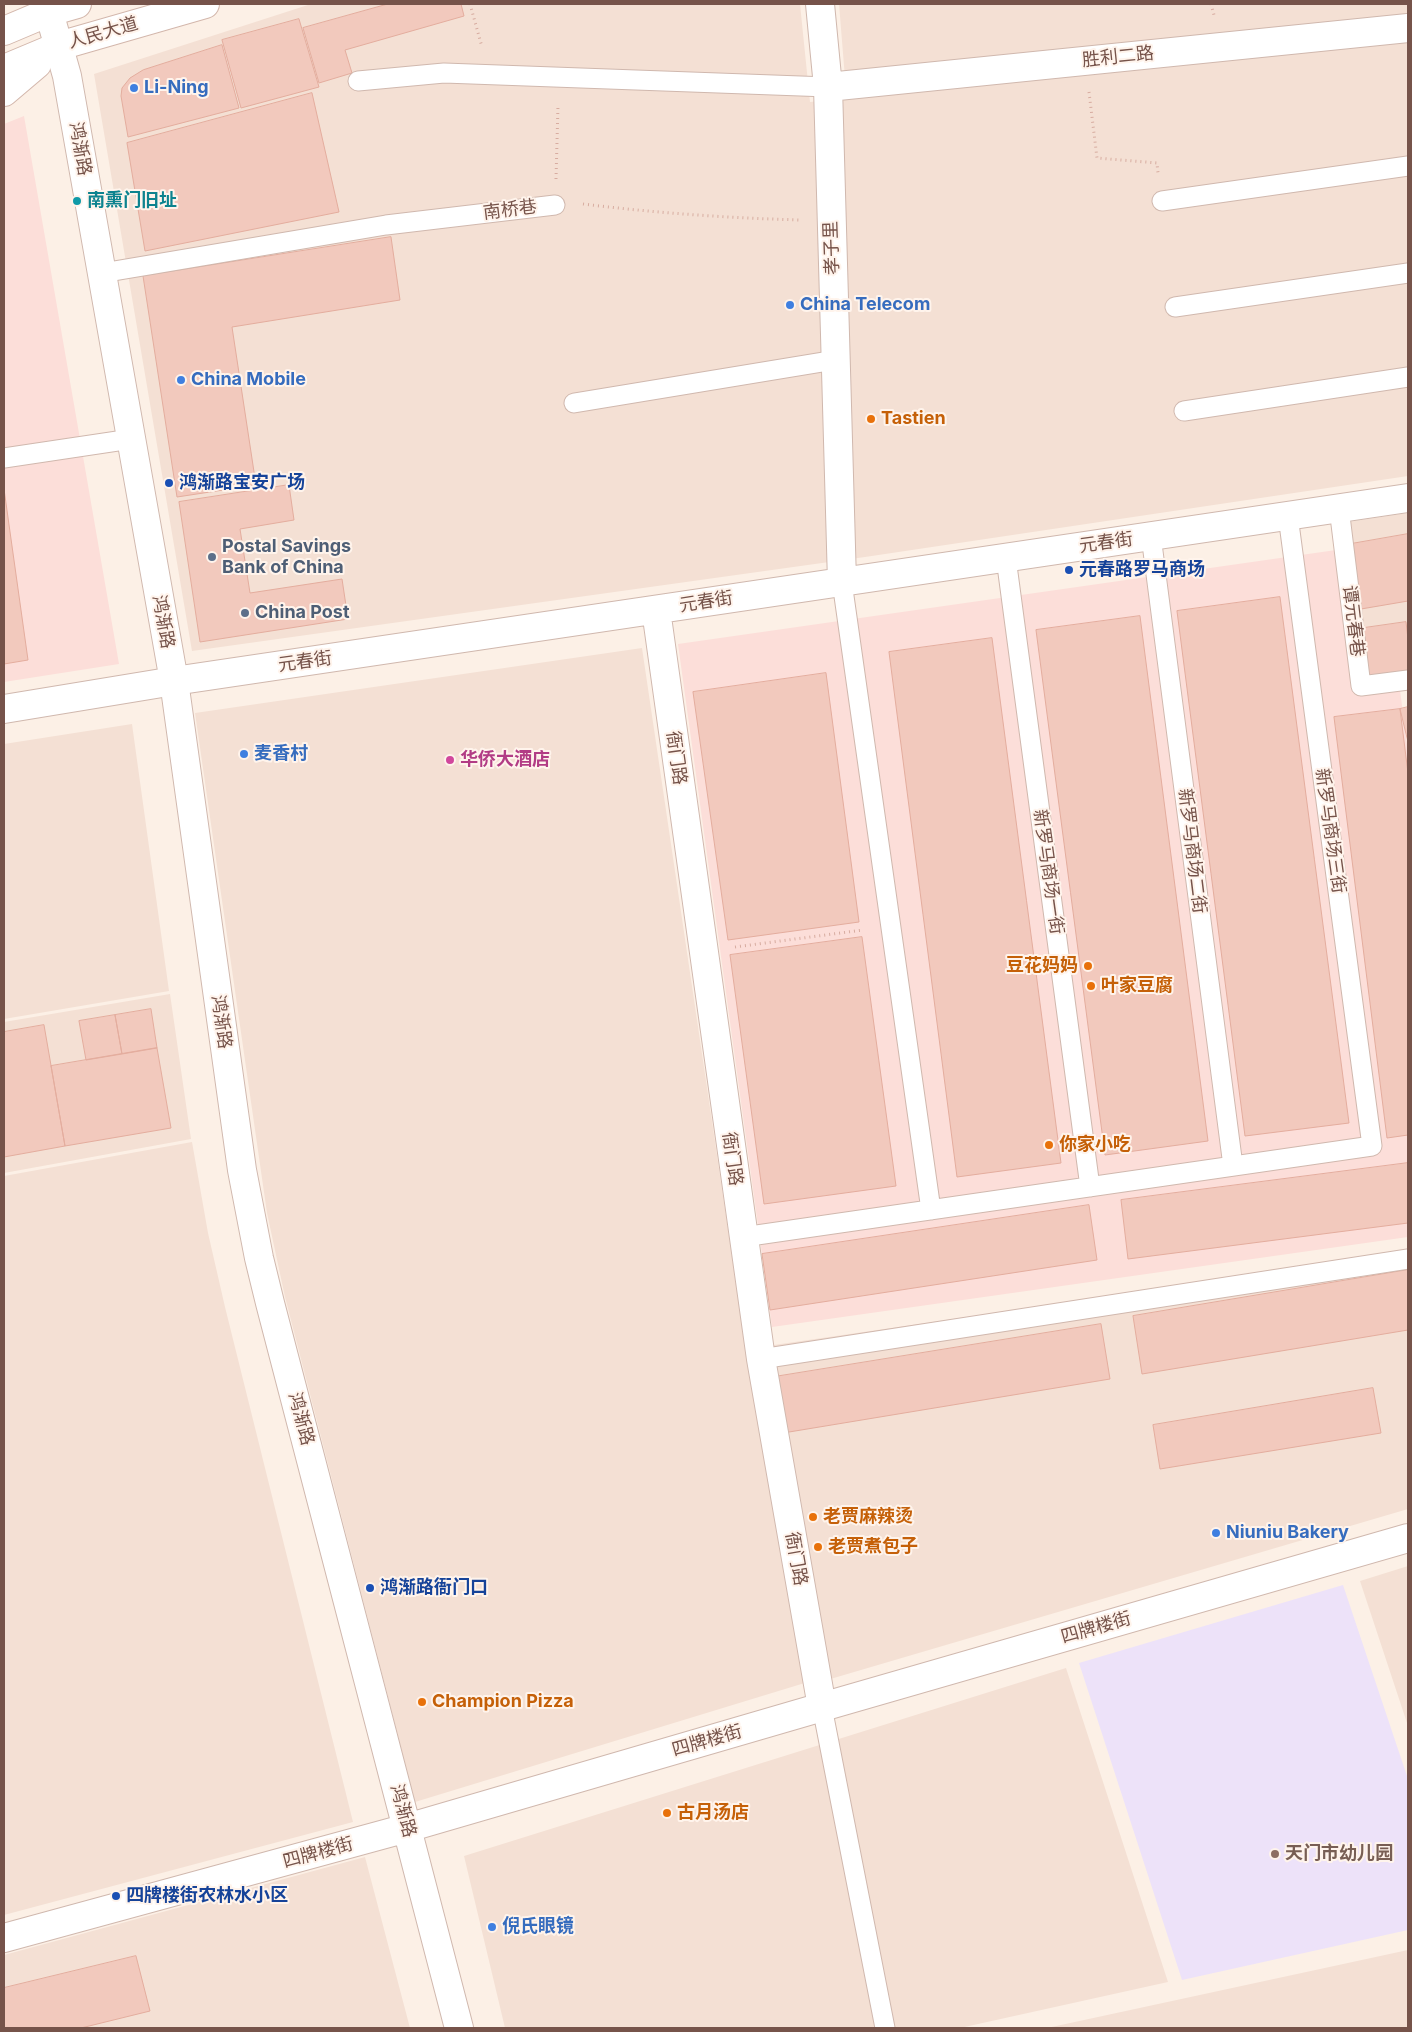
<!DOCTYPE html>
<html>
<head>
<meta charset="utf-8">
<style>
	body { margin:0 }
	#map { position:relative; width:1412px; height:2032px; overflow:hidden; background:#fcf0e6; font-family:Inter,sans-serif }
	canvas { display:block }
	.frame { position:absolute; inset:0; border:5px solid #76534a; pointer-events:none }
</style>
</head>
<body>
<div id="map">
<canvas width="1412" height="2032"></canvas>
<div class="frame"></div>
</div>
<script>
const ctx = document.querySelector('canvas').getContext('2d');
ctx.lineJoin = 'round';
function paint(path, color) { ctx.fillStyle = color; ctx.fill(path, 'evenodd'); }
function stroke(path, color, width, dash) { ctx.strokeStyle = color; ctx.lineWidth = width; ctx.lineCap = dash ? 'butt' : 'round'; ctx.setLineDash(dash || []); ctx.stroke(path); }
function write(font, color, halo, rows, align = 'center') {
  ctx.font = font + ' Inter,"Noto Sans SC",sans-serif'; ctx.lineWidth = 4; ctx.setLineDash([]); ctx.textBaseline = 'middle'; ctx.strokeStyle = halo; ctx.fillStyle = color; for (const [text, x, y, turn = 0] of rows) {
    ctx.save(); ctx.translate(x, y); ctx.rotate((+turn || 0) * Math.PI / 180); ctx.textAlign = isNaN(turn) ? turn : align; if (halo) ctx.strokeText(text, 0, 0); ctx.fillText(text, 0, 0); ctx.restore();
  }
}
const residential = new Path2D(`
	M 311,4 L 800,4 L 810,102 L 1408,41 L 1408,476 L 865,557 L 192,651 L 94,74 Z
	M 839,4 L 1408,4 L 1408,18 L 845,78 Z
	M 1408,513 L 1408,675 L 1356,684 L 1335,524 Z
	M 642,648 L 747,1358 L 808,1682 L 415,1802 L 285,1297 L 267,1213 L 195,713 Z
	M 132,724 L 169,991 L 4,1019 L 4,744 Z
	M 170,994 L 191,1139 L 4,1173 L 4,1022 Z
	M 192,1142 L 208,1233 L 225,1307 L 353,1822 L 4,1915 L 4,1176 Z
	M 1408,1253 L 1408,1509 L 827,1680 L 767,1346 Z
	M 1408,1566 L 1408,1726 L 1360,1581 Z
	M 1066,1668 L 1168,1982 L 960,2028 L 505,2028 L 464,1856 Z
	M 365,1857 L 410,2028 L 4,2028 L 4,1955 Z
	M 1408,1950 L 1408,2028 L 1047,2028 Z`);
const commercial = new Path2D(`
	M 24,116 L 119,664 L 4,682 L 4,124 Z
	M 1336,550 L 1355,695 L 1400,690 L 1408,752 L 1408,1237 L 772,1327 L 678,644 Z`);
const education = new Path2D(`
	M 1343,1585 L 1408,1779 L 1408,1930 L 1182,1980 L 1079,1663 Z`);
const building = new Path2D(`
	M 388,4 L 461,4 L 464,16 L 345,50 L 352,73 L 319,83 L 303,28 Z
	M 299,19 L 319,87 L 241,108 L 222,40 Z
	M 222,45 L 239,108 L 128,137 L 121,96 L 122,88 L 130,78 L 143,70 Z
	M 312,93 L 339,212 L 145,251 L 127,143 Z
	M 391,237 L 400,300 L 232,327 L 256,485 L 177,497 L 143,276 Z
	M 289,485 L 294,520 L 240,529 L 250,593 L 342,579 L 348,619 L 200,642 L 179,502 Z
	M 4,489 L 28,660 L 4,664 Z
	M 1408,534 L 1408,601 L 1361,609 L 1351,544 Z
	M 1280,597 L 1349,1123 L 1245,1136 L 1177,611 Z
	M 1140,616 L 1208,1141 L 1105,1155 L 1036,630 Z
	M 1406,622 L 1408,639 L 1408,671 L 1364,677 L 1357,629 Z
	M 992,638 L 1061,1163 L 957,1177 L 889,652 Z
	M 826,673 L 859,922 L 728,940 L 693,692 Z
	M 1408,707 L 1408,742 L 1400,709 Z
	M 1400,709 L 1408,773 L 1408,1135 L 1387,1138 L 1334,717 Z
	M 862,937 L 896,1186 L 764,1204 L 730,955 Z
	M 151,1009 L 157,1048 L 122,1054 L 115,1015 Z
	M 115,1015 L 122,1054 L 86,1060 L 79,1021 Z
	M 44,1025 L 65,1146 L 4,1157 L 4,1032 Z
	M 157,1048 L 171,1128 L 65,1146 L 51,1066 Z
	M 1408,1163 L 1408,1223 L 1128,1259 L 1121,1200 Z
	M 1089,1205 L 1097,1260 L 770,1310 L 762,1254 Z
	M 1408,1270 L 1408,1330 L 1142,1374 L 1133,1316 Z
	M 1101,1324 L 1110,1379 L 783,1433 L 774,1377 Z
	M 1373,1388 L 1381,1433 L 1160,1469 L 1153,1425 Z
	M 136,1956 L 150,2011 L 81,2028 L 4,2028 L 4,1988 Z`);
const path = new Path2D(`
	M 470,4 L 482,47
	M 1211,4 L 1214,15
	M 1089,92 L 1097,158 L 1157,163 L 1158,173
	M 556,179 L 558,105
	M 583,204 C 656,213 728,218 801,220
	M 735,947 L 863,930`);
const service = new Path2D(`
	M 358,81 L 444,73 L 828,87
	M 1162,201 L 1408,166
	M 102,273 L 386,225 L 555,205
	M 1175,307 L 1408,273
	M 574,403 L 835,360
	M 1184,411 L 1408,377
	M 4,458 L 131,439
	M 1339,508 L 1361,686 L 1408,680
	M 1151,536 L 1233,1166
	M 1006,558 L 1090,1187
	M 842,582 L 931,1210
	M 743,1237 L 1372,1146 L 1288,516
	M 761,1359 L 1408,1259
	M 822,1707 L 885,2028`);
const minor = new Path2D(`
	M 820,4 L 828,87 L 842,582
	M 828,87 L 1408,28
	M 656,610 L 761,1359 L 822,1707
	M 4,709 L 174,681 L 1408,498`);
const tertiary = new Path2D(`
	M 49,12 L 67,76 L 174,681 L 242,1170 L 259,1258 L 270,1303 L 459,2028
	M 4,1938 L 407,1828 L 822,1707 L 1408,1538`);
const secondary = new Path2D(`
	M 4,31 L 49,12 L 77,4
	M 4,69 L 59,46 L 205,4
	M 4,92 L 37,64`);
const markers = [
	[134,88,5,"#3f7fe0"],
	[77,201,5,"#0f9aa8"],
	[790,305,5,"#3f7fe0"],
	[181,380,5,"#3f7fe0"],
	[871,419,5,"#e8710a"],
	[169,483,5,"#1a4fb4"],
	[212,557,5,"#5c6f8a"],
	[1069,570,5,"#1a4fb4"],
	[245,613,5,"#5c6f8a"],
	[244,754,5,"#3f7fe0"],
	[450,760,5,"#d1479c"],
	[1088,966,5,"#e8710a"],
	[1091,986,5,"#e8710a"],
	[1049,1145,5,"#e8710a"],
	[813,1517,5,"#e8710a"],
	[1216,1533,5,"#3f7fe0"],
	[818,1547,5,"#e8710a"],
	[370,1588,5,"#1a4fb4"],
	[422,1702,5,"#e8710a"],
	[667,1813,5,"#e8710a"],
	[1275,1854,5,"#8d6e63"],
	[116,1896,5,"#1a4fb4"],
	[492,1927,5,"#3f7fe0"]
];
const streetNames = [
	["人民大道",103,33,-16],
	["胜利二路",1118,57,-6],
	["鸿渐路",80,149,80],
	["南桥巷",510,210,-7],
	["孝子里",832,248,-92],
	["元春街",1106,543,-8],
	["元春街",706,602,-9],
	["谭元春巷",1353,621,83],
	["鸿渐路",163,622,80],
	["元春街",305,662,-8],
	["衙门路",676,758,82],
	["新罗马商场三街",1330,831,82],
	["新罗马商场二街",1192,851,83],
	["新罗马商场一街",1048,872,82],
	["鸿渐路",221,1022,82],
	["衙门路",732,1159,82],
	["鸿渐路",301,1419,75],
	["衙门路",796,1559,80],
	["四牌楼街",1096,1628,-16],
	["四牌楼街",707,1741,-16],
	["鸿渐路",403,1811,75],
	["四牌楼街",318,1853,-15]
];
const shopNames = [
	["Li-Ning",144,88],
	["China Telecom",800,305],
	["China Mobile",191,380],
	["麦香村",254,754],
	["Niuniu Bakery",1226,1533],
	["倪氏眼镜",502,1927]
];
const cultureNames = [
	["南熏门旧址",87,201]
];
const foodNames = [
	["Tastien",881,419],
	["豆花妈妈",1078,966,"right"],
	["叶家豆腐",1101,986],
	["你家小吃",1059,1145],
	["老贾麻辣烫",823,1517],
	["老贾煮包子",828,1547],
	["Champion Pizza",432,1702],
	["古月汤店",677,1813]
];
const transitNames = [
	["鸿渐路宝安广场",179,483],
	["元春路罗马商场",1079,570],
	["鸿渐路衙门口",380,1588],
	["四牌楼街农林水小区",126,1896]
];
const serviceNames = [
	["Postal Savings",222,547],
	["Bank of China",222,568],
	["China Post",255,613]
];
const hotelNames = [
	["华侨大酒店",460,760]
];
const educationNames = [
	["天门市幼儿园",1285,1854]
];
paint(residential, '#f4e0d4');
paint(commercial, '#fcded9');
paint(education, '#ede2f9');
paint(building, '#f2c9bd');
stroke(building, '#e4ad9e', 1);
stroke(service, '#d0b8ae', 21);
stroke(minor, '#d0b8ae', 30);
stroke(tertiary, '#d0b8ae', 30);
stroke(secondary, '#d3b7ac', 30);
stroke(path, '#d7aca0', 3, [1, 4]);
stroke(service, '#fff', 19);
stroke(minor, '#fff', 28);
stroke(tertiary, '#fff', 28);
stroke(secondary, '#fff', 28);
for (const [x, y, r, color] of markers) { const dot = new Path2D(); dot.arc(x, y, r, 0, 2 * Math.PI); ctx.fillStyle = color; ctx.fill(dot); stroke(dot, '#fff4ec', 2); }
write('18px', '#76534a', '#fff4ec', streetNames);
write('bold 18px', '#366cbe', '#fff4ec', shopNames, 'left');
write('bold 18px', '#0d838f', '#fff4ec', cultureNames, 'left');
write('bold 18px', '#c56008', '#fff4ec', foodNames, 'left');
write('bold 18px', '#164399', '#fff4ec', transitNames, 'left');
write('bold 18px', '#4e5e75', '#fff4ec', serviceNames, 'left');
write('bold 18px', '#b23c85', '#fff4ec', hotelNames, 'left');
write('bold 18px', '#785e54', '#fff4ec', educationNames, 'left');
</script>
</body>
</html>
